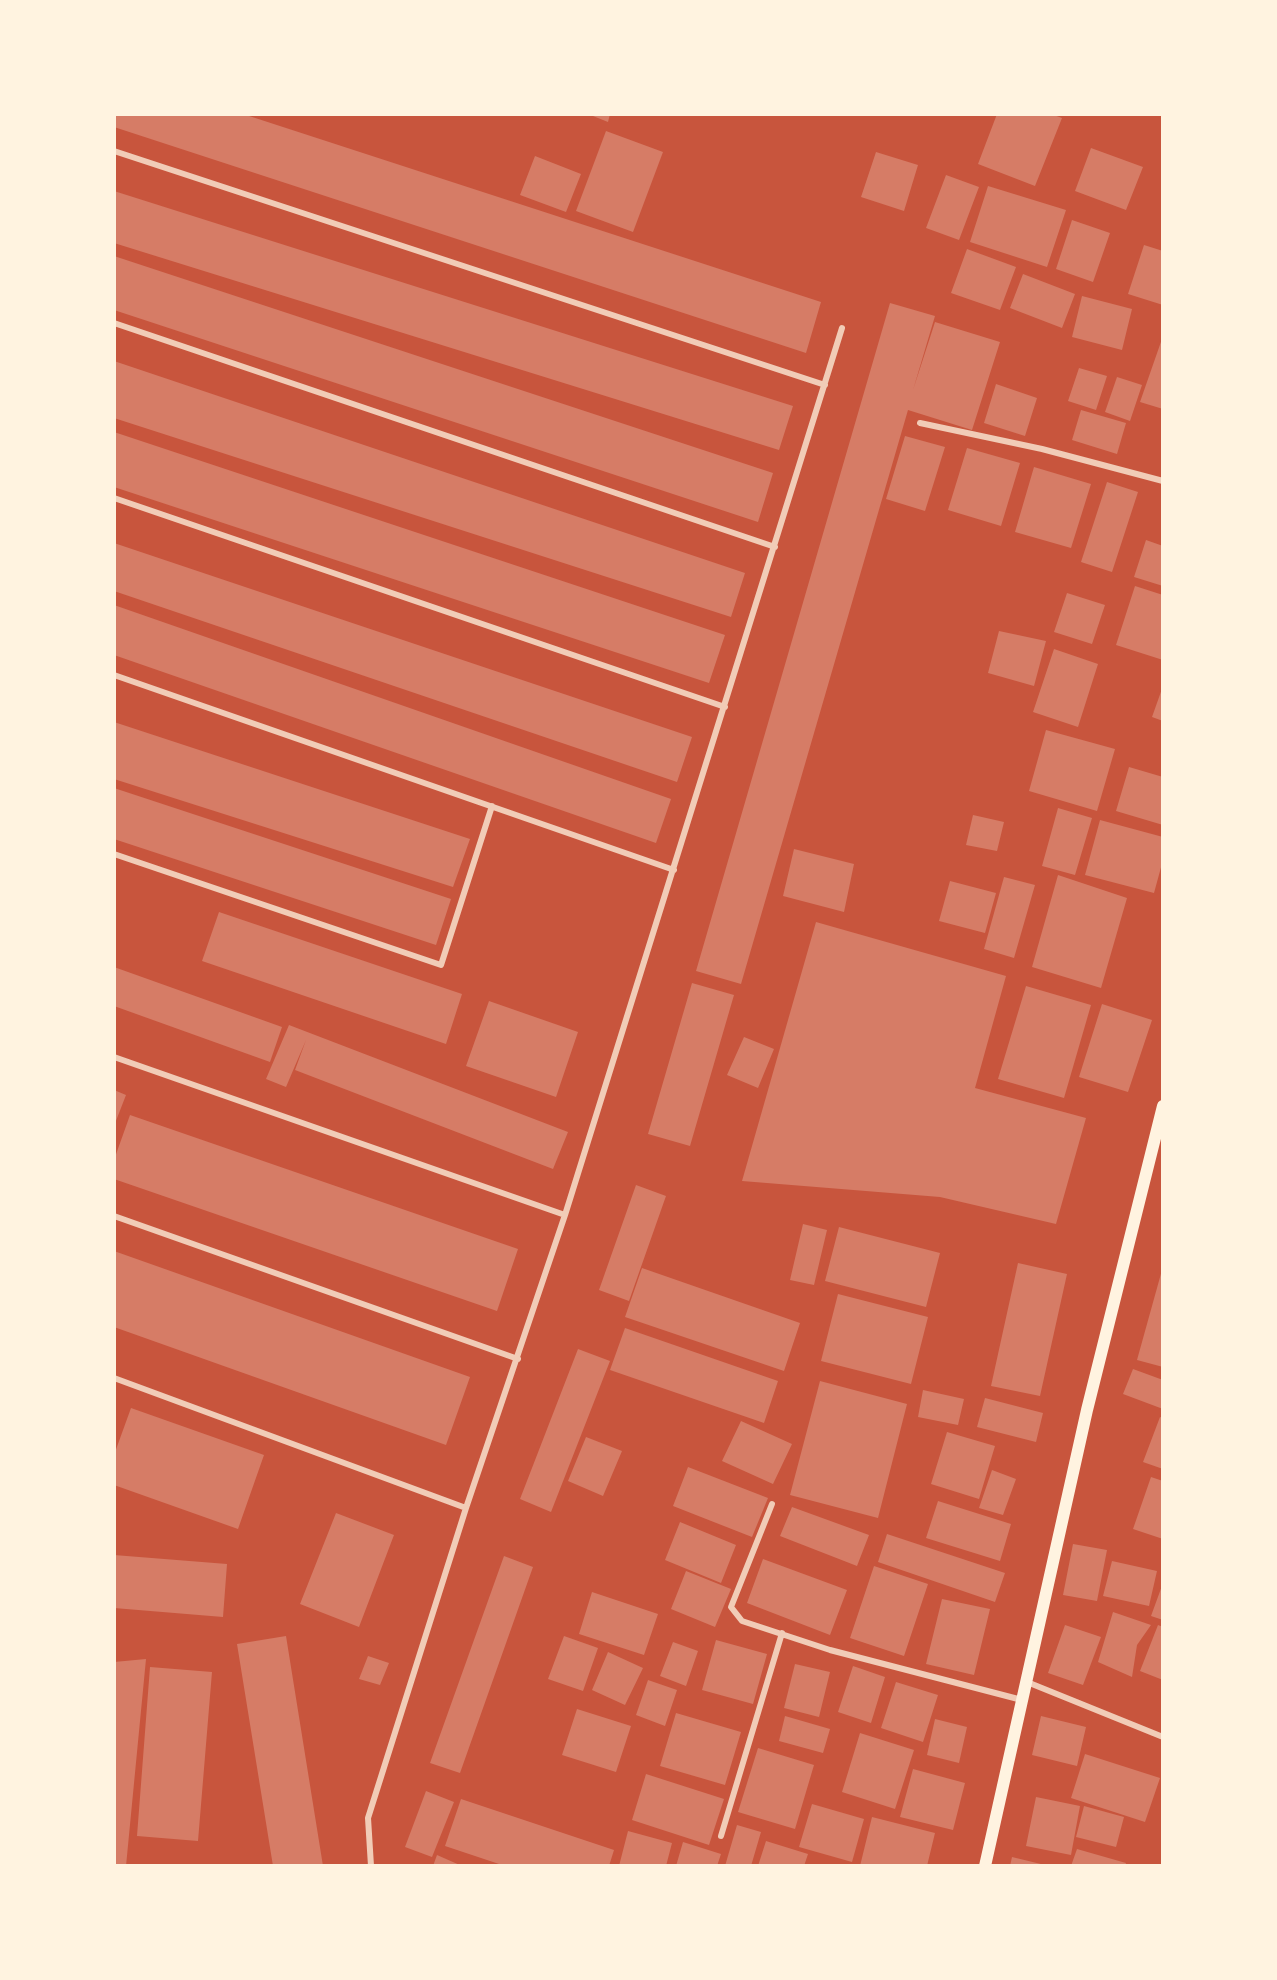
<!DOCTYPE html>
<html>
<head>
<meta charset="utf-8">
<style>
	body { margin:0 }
	#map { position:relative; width:1277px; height:1980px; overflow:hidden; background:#c8553d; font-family:Manrope,sans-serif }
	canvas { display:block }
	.frame { position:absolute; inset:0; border:116px solid #fff3e0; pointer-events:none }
</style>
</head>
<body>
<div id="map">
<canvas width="1277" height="1980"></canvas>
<div class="frame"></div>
</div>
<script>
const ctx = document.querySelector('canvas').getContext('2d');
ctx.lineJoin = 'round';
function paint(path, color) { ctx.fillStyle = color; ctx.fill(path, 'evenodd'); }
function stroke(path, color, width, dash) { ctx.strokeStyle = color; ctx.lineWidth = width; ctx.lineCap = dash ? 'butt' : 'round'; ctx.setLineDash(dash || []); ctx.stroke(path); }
const building = new Path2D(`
	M 114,114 L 243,114 L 821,302 L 806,353 L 114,127 Z
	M 588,114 L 610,114 L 608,122 Z
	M 997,114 L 1051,114 L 1062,118 L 1035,186 L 978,164 Z
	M 606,131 L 663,152 L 633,232 L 576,211 Z
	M 1091,148 L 1143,167 L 1126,210 L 1075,191 Z
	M 876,152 L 918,165 L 904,211 L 861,197 Z
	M 535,156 L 581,174 L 566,212 L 520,195 Z
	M 946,175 L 979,187 L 959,240 L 926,228 Z
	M 988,186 L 1066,210 L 1047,267 L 970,242 Z
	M 114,191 L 793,406 L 779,450 L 114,243 Z
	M 1072,220 L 1110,233 L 1093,282 L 1056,269 Z
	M 1144,245 L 1163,251 L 1163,305 L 1128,294 Z
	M 967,249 L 1016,267 L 1000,310 L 951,293 Z
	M 114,256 L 773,473 L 758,522 L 114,310 Z
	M 1023,274 L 1075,294 L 1062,328 L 1010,308 Z
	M 1082,296 L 1132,309 L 1122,350 L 1072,337 Z
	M 890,303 L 935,316 L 913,390 L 935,322 L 1000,342 L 972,430 L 908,410 L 741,984 L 696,971 Z
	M 1163,336 L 1163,409 L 1140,402 Z
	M 114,361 L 745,573 L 731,617 L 114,418 Z
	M 1079,368 L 1107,376 L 1096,410 L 1068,401 Z
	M 1117,377 L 1142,385 L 1130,421 L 1105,412 Z
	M 996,384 L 1037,398 L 1025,436 L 984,423 Z
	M 1081,410 L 1126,423 L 1117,454 L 1072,440 Z
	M 114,432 L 725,635 L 709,683 L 114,487 Z
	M 905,436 L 945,447 L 925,511 L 886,499 Z
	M 967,448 L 1020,463 L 1001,526 L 948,510 Z
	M 1034,467 L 1091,484 L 1071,548 L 1015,532 Z
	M 1107,482 L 1138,492 L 1112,572 L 1081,562 Z
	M 1146,540 L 1163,546 L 1163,586 L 1134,577 Z
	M 114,543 L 692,737 L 677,782 L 114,591 Z
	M 1135,586 L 1163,595 L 1163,660 L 1116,645 Z
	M 1067,593 L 1105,605 L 1092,644 L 1054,632 Z
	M 114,605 L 671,799 L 656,843 L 114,655 Z
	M 999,631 L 1046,641 L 1034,686 L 988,673 Z
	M 1054,649 L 1098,664 L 1078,727 L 1033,712 Z
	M 1163,686 L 1163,721 L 1152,717 Z
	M 114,722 L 470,839 L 453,887 L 114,779 Z
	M 1046,730 L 1115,749 L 1097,811 L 1029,791 Z
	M 1129,767 L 1163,777 L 1163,825 L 1116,811 Z
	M 114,788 L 451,899 L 436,945 L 114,839 Z
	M 1058,808 L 1092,818 L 1075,875 L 1042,866 Z
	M 973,815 L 1004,822 L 997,851 L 966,845 Z
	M 1100,820 L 1163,837 L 1163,860 L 1154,893 L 1085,875 Z
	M 794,849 L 854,864 L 844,912 L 783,896 Z
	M 1058,875 L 1127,898 L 1101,988 L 1032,967 Z
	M 1004,877 L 1035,885 L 1014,958 L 984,949 Z
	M 950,881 L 996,893 L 985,933 L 939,921 Z
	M 219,912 L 462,994 L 446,1044 L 202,961 Z
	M 816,922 L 1006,976 L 975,1088 L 1086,1118 L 1056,1224 L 940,1197 L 742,1181 Z
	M 114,967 L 282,1027 L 270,1062 L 114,1006 Z
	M 692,983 L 734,995 L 690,1146 L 648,1134 Z
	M 1026,986 L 1091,1005 L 1064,1098 L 998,1079 Z
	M 489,1001 L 578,1032 L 556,1097 L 466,1066 Z
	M 1102,1004 L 1152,1020 L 1128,1092 L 1079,1077 Z
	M 289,1025 L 568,1132 L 553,1169 L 295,1070 L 306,1040 L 286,1087 L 266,1079 Z
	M 744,1037 L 774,1049 L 758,1088 L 727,1075 Z
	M 114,1090 L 126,1095 L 114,1126 Z
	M 130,1115 L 518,1249 L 497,1311 L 114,1179 L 114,1160 Z
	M 636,1185 L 666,1196 L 629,1301 L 599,1290 Z
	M 803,1224 L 827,1230 L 814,1285 L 790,1280 Z
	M 839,1227 L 940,1253 L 926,1307 L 825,1281 Z
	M 114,1251 L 470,1377 L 446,1445 L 114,1327 Z
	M 1018,1263 L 1067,1274 L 1040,1396 L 991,1386 Z
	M 642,1268 L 800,1323 L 784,1371 L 625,1317 Z
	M 1162,1270 L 1163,1271 L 1163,1367 L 1137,1360 Z
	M 838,1294 L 928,1317 L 911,1384 L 821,1361 Z
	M 625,1328 L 778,1381 L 764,1423 L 610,1370 Z
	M 578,1349 L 610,1361 L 551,1512 L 520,1499 Z
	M 1133,1369 L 1163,1380 L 1163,1409 L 1123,1394 Z
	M 820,1381 L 907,1404 L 878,1518 L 790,1495 Z
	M 923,1390 L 964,1399 L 958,1425 L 918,1417 Z
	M 985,1398 L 1043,1413 L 1036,1442 L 977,1427 Z
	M 131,1408 L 264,1455 L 238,1529 L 114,1485 L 114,1455 Z
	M 1160,1417 L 1163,1418 L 1163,1469 L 1143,1462 Z
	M 741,1421 L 792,1444 L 773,1484 L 722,1461 Z
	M 947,1432 L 995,1446 L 979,1499 L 931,1484 Z
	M 586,1437 L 622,1451 L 603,1496 L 568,1481 Z
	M 688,1467 L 768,1498 L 752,1537 L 673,1506 Z
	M 992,1470 L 1016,1479 L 1003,1515 L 979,1508 Z
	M 1151,1477 L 1163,1481 L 1163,1539 L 1133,1529 Z
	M 938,1501 L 1011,1524 L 1000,1561 L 926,1538 Z
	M 792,1507 L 869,1535 L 857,1566 L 780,1536 Z
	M 336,1513 L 394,1535 L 359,1627 L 300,1604 Z
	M 680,1522 L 736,1545 L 721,1583 L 665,1560 Z
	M 887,1534 L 1005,1573 L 995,1602 L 878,1562 Z
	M 1073,1544 L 1107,1550 L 1097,1601 L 1063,1595 Z
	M 114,1555 L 227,1564 L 223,1617 L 114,1608 Z
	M 504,1556 L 533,1567 L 460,1773 L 430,1763 Z
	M 763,1559 L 847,1590 L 830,1635 L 747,1603 Z
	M 1112,1561 L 1157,1571 L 1149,1606 L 1103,1596 Z
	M 874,1566 L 928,1584 L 904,1656 L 850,1638 Z
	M 686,1571 L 731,1589 L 715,1627 L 671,1609 Z
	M 1163,1583 L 1163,1620 L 1151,1616 Z
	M 592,1592 L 658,1614 L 644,1655 L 579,1634 Z
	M 942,1599 L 990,1609 L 974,1675 L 926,1664 Z
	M 1113,1612 L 1151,1625 L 1137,1645 L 1132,1677 L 1098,1662 Z
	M 1065,1625 L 1101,1637 L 1083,1685 L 1048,1673 Z
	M 1158,1625 L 1163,1627 L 1163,1680 L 1140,1671 Z
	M 286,1636 L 323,1866 L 273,1866 L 237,1644 Z
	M 564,1636 L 598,1648 L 583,1691 L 548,1679 Z
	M 716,1640 L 767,1654 L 753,1704 L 702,1690 Z
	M 673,1642 L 698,1651 L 686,1686 L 660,1676 Z
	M 608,1652 L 643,1668 L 625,1705 L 592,1690 Z
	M 368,1656 L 389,1663 L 380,1685 L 359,1679 Z
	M 146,1659 L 126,1866 L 114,1866 L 114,1662 Z
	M 795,1664 L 830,1672 L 819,1717 L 784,1708 Z
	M 853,1666 L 885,1677 L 871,1723 L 838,1712 Z
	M 150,1667 L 212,1672 L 198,1841 L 137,1836 Z
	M 648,1680 L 677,1690 L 665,1726 L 636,1715 Z
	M 896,1682 L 938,1695 L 923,1742 L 881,1728 Z
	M 577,1709 L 631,1726 L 616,1772 L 562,1755 Z
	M 676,1713 L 741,1732 L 725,1785 L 660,1766 Z
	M 785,1716 L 830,1729 L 823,1753 L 779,1741 Z
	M 1041,1716 L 1086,1727 L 1077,1766 L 1032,1755 Z
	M 935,1719 L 967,1727 L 959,1763 L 927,1755 Z
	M 860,1733 L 914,1750 L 895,1809 L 842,1792 Z
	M 758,1748 L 814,1765 L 795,1829 L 738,1812 Z
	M 1085,1754 L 1160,1778 L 1145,1822 L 1071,1798 Z
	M 913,1769 L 965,1783 L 953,1830 L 900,1817 Z
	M 646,1774 L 724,1799 L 709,1845 L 632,1820 Z
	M 426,1791 L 454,1802 L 432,1857 L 405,1847 Z
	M 1036,1797 L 1080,1806 L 1071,1855 L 1026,1846 Z
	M 461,1799 L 614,1850 L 609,1866 L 505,1866 L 445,1846 Z
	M 812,1804 L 864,1819 L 852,1862 L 799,1847 Z
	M 1084,1806 L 1124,1817 L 1116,1847 L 1076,1837 Z
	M 872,1817 L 935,1833 L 927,1866 L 860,1866 Z
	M 737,1825 L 761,1832 L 751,1866 L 725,1866 Z
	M 628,1831 L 672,1843 L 666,1866 L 619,1866 Z
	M 766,1841 L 808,1854 L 804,1866 L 758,1866 Z
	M 683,1842 L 721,1854 L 717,1866 L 676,1866 Z
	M 1077,1849 L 1126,1863 L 1125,1866 L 1071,1866 Z
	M 437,1855 L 462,1866 L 433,1866 Z
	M 1012,1857 L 1045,1865 L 1045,1866 L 1010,1866 Z`);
const minor = new Path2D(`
	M 114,151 L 825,385
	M 114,323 L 775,547
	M 920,423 L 1042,449 L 1163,481
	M 114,498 L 725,707
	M 114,675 L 674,870
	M 114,854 L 441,965 L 492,806
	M 114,1057 L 565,1215
	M 114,1216 L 518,1359
	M 114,1378 L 466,1508
	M 772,1504 L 731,1607 L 742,1621 L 830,1650 L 1022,1700
	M 1027,1682 L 1163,1737
	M 721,1836 L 782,1633
	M 371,1866 L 368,1818 L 466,1508 L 565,1215 L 842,328`);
const secondary = new Path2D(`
	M 985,1866 L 1087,1410 L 1163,1106`);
paint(building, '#d67c66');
stroke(minor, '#f1ccb7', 6);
stroke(secondary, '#fff3e0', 12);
</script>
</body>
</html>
